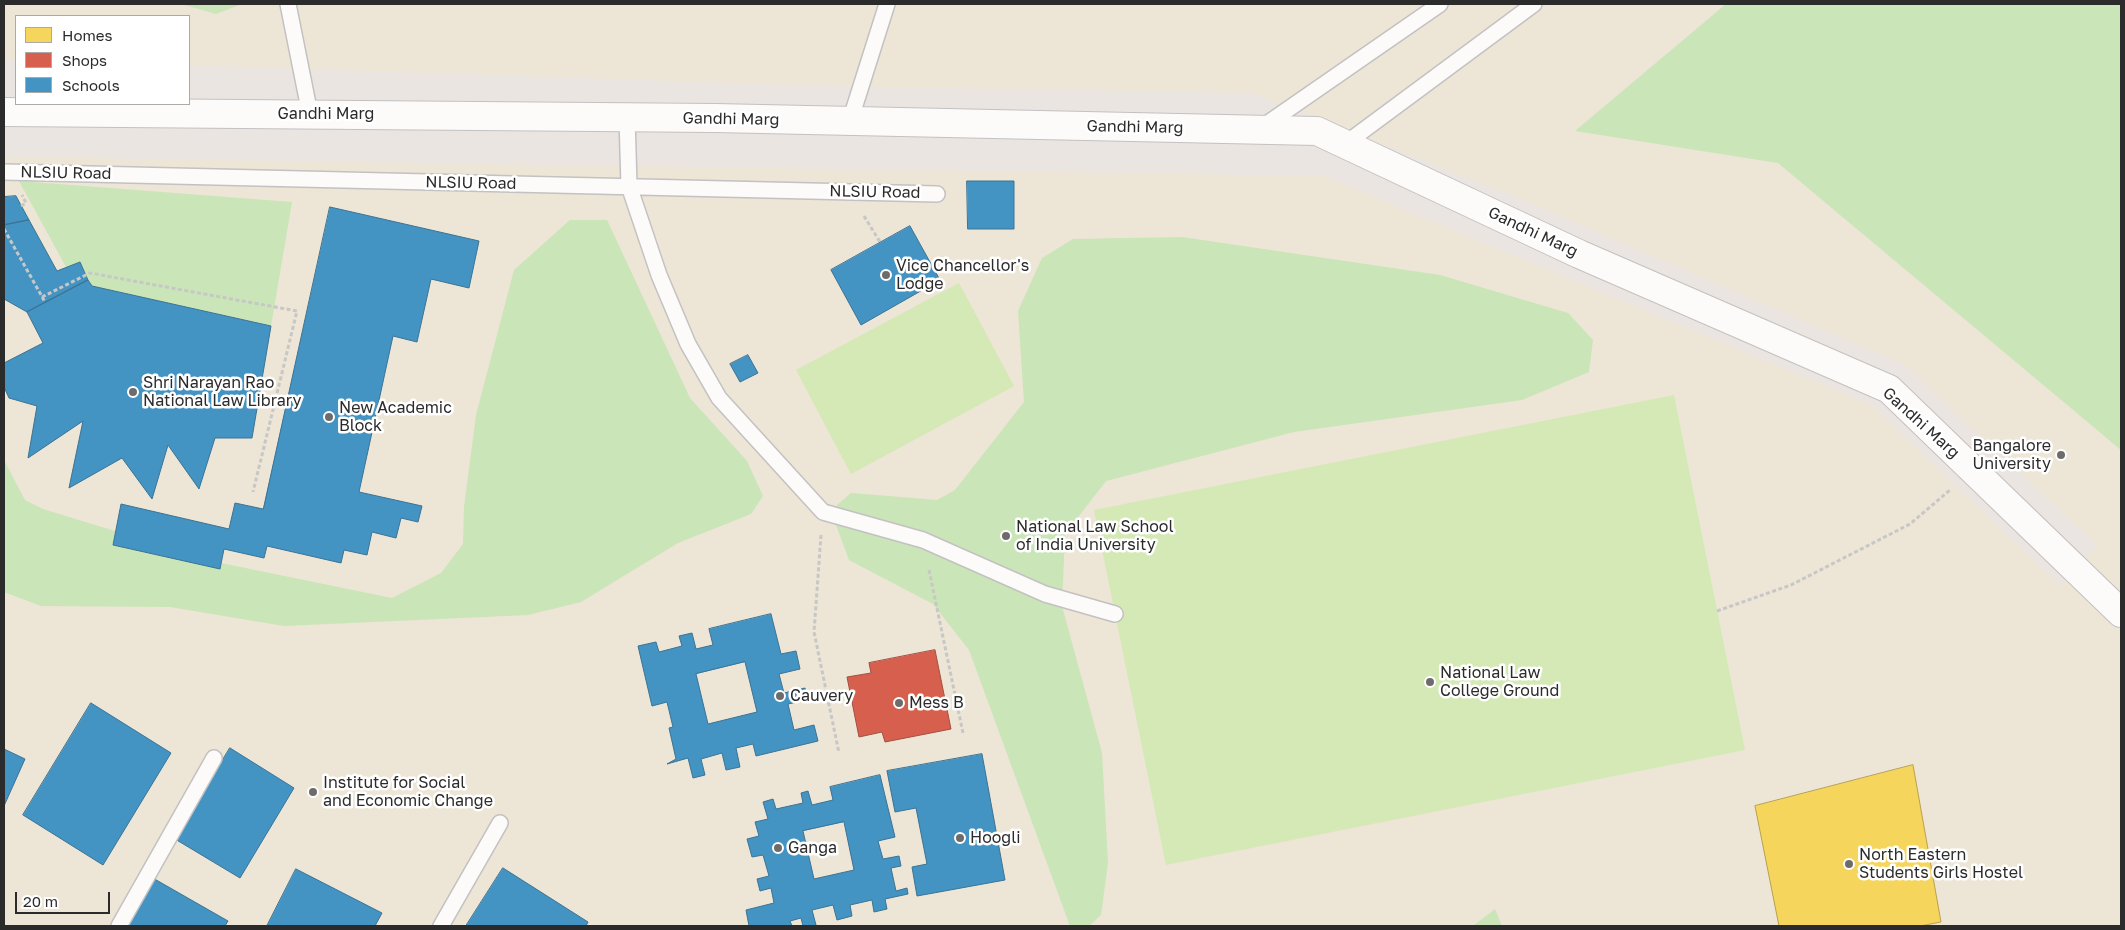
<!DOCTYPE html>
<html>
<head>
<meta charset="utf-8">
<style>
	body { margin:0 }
	#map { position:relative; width:2125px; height:930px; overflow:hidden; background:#eae5e0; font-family:"Golos Text",sans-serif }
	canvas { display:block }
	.frame { position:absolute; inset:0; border:5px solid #2b2b2b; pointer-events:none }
	.legend { position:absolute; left:15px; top:15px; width:175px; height:90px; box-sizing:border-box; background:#fff; border:1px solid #aaa; margin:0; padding:6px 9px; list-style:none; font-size:15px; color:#2b2b2b }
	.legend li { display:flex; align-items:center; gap:10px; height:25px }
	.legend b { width:25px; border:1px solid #aaa }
	.scale { position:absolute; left:15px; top:892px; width:95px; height:22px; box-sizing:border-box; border:2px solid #2b2b2b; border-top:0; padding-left:6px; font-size:15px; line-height:18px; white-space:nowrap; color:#2b2b2b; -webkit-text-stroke:4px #fff; paint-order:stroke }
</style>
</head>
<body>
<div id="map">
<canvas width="2125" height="930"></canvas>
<div class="frame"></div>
<ul class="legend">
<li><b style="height:14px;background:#f6d55c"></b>Homes</li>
<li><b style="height:14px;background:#d6604d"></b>Shops</li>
<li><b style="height:14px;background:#4393c3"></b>Schools</li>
</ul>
<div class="scale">20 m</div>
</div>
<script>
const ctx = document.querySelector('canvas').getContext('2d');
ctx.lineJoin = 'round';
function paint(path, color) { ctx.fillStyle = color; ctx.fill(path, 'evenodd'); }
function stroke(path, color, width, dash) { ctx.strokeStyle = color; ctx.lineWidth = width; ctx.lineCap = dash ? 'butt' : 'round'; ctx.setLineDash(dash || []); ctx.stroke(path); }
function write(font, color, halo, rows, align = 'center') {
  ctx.font = font + ' "Golos Text",sans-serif'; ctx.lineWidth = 5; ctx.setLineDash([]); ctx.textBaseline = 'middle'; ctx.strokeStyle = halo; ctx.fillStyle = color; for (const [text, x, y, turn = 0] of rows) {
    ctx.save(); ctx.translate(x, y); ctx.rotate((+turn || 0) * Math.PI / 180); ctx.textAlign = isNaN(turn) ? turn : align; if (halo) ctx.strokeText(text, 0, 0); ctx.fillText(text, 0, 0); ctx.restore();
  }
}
const education = new Path2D(`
	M 4,4 L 2121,4 L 2121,926 L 4,926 L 4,157 L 1323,176 L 1871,405 L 2060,586 L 2097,545 L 1905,365 L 1512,195 L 1251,93 L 828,86 L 189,65 L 189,16 L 16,16 L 16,60 L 4,60 Z`);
const green = new Path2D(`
	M 181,4 L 242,4 L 216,14 Z
	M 1726,4 L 2121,4 L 2121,450 L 1778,163 L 1575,131 Z
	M 19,181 L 292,202 L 271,326 L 92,286 L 80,263 L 66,267 Z
	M 570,220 L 607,220 L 690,398 L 747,461 L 763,496 L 751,514 L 678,543 L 581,602 L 528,615 L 284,626 L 170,607 L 41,606 L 4,592 L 4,460 L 25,500 L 43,509 L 216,562 L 392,598 L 441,573 L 463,544 L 464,507 L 476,415 L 514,270 Z
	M 1182,237 L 1440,275 L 1568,313 L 1593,340 L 1589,372 L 1522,400 L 1294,432 L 1106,481 L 1065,534 L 1062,606 L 1102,753 L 1108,863 L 1101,915 L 1089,926 L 1070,926 L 969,650 L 933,604 L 849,560 L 836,525 L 837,505 L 851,493 L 937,500 L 955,490 L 1024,402 L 1018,311 L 1042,258 L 1073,239 Z
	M 1495,909 L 1502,926 L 1473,926 Z`);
const pitch = new Path2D(`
	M 959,283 L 1014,386 L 851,474 L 796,370 Z
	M 1674,395 L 1745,750 L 1166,865 L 1094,510 Z`);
const homes = new Path2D(`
	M 1913,765 L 1941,922 L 1920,926 L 1779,926 L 1755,806 Z`);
const shops = new Path2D(`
	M 935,650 L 951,729 L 885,742 L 882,732 L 859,737 L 847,677 L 871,673 L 869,663 Z`);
const schools = new Path2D(`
	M 967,181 L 1014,181 L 1014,229 L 968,229 Z
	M 16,196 L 29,220 L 4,225 L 4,197 Z
	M 330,207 L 479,241 L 469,288 L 431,279 L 417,342 L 393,336 L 359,492 L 422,506 L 418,522 L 401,518 L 396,538 L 372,532 L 367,555 L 344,550 L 341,563 L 267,546 L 264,558 L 224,549 L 220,569 L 113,545 L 121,504 L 229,529 L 235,503 L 263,509 Z
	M 29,220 L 57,271 L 80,262 L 88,280 L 27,312 L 4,299 L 4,225 Z
	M 910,226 L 940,280 L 861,325 L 831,270 Z
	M 88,280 L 92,286 L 271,326 L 252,438 L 215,438 L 199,489 L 168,445 L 152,499 L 122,458 L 69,488 L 83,421 L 28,458 L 37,406 L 9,398 L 4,387 L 4,363 L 43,343 L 27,312 Z
	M 748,355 L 758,373 L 740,382 L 730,364 Z
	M 771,614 L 781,654 L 796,651 L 800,669 L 779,674 L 784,693 L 805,688 L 807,700 L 788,704 L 794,730 L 814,725 L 818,741 L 756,756 L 753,744 L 736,748 L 740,767 L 726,770 L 722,753 L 701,759 L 705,775 L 693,778 L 688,758 L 667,764 L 676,759 L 669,728 L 673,727 L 667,702 L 652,706 L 638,646 L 656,642 L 659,652 L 682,646 L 679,636 L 692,633 L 696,649 L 713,645 L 709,629 ZM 745,662 L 757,712 L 708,724 L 696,674 Z
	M 91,703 L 171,753 L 103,865 L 23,815 Z
	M 230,748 L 294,788 L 240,878 L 175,839 Z
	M 4,749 L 25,759 L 4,806 Z
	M 982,754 L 1005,880 L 917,896 L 912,867 L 927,864 L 916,808 L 895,812 L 887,771 Z
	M 880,775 L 895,837 L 878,841 L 883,859 L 899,856 L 901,866 L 891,868 L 896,891 L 907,888 L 908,894 L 885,899 L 887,909 L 874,912 L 872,900 L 850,905 L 852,916 L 837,920 L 833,905 L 812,910 L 816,925 L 809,926 L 803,926 L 801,918 L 790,921 L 792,926 L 749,926 L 746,910 L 774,903 L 771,888 L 760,891 L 757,879 L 769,876 L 763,855 L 752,857 L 747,839 L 759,836 L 755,822 L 768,819 L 763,802 L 773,799 L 776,809 L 803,803 L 801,793 L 808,791 L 812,805 L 833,800 L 830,787 ZM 844,822 L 854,870 L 814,879 L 803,831 Z
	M 503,868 L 588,922 L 586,926 L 466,926 Z
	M 296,869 L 382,913 L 375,926 L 267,926 Z
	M 151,877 L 228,921 L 225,926 L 123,926 Z`);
const path = new Path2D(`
	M 21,206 L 26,203 L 22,195
	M 864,216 L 880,242
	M 4,229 L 45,302
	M 42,297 L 90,273 L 297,311 L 253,492
	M 821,535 L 814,632 L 839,753
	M 929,570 L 963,733
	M 1717,611 L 1791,585 L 1910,524 L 1950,490`);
const service = new Path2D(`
	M 288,4 L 310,114
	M 627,117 L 629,186 L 659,275 L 688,344 L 719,398 L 823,512 L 923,540 L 1045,594 L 1115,614
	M 850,121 L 887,4
	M 1261,128 L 1440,4
	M 1345,144 L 1534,4
	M 4,172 L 937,194
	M 119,926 L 214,758
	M 441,926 L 500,823`);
const secondary = new Path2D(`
	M 4,112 L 715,118 L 1317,131 L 1579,254 L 1889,389 L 2121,613`);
const markers = [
	[886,275,5,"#6e6c6a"],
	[133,392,5,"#6e6c6a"],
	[329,417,5,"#6e6c6a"],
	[2061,455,5,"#6e6c6a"],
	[1006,536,5,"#6e6c6a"],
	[1430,682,5,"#6e6c6a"],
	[780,696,5,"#6e6c6a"],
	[899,703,5,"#6e6c6a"],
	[313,792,5,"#6e6c6a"],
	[960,838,5,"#6e6c6a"],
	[778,848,5,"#6e6c6a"],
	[1849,864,5,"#6e6c6a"]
];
const streetNames = [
	["Gandhi Marg",326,114],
	["Gandhi Marg",731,119,1],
	["Gandhi Marg",1135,127,1],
	["NLSIU Road",66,173,1],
	["NLSIU Road",471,183,1],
	["NLSIU Road",875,192,1],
	["Gandhi Marg",1533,232,25],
	["Gandhi Marg",1921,423,42]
];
const poiNames = [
	["Vice Chancellor's",896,266],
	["Lodge",896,284],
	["Shri Narayan Rao",143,383],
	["National Law Library",143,401],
	["New Academic",339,408],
	["Block",339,426],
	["Bangalore",2051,446,"right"],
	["University",2051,464,"right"],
	["National Law School",1016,527],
	["of India University",1016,545],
	["National Law",1440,673],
	["College Ground",1440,691],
	["Cauvery",790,696],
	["Mess B",909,703],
	["Institute for Social",323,783],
	["and Economic Change",323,801],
	["Hoogli",970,838],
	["Ganga",788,848],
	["North Eastern",1859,855],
	["Students Girls Hostel",1859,873]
];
paint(education, '#ede5d5');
paint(green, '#cae5b8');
paint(pitch, '#d5e9b6');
paint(homes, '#f6d55c');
stroke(homes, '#b9a24d', 1);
paint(shops, '#d6604d');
stroke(shops, '#a35043', 1);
paint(schools, '#4393c3');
stroke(schools, '#3c7495', 1);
stroke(service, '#c3c1c1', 18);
stroke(secondary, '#c3c1c1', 30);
stroke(path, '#c8c7c7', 3, [4, 2.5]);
stroke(service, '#fcfbfa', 15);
stroke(secondary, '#fcfbfa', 28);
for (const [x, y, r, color] of markers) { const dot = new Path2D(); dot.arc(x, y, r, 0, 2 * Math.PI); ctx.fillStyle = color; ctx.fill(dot); stroke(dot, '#fff', 2); }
write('16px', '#2b2b2b', '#fff', streetNames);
write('16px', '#2b2b2b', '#fff', poiNames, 'left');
</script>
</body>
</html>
